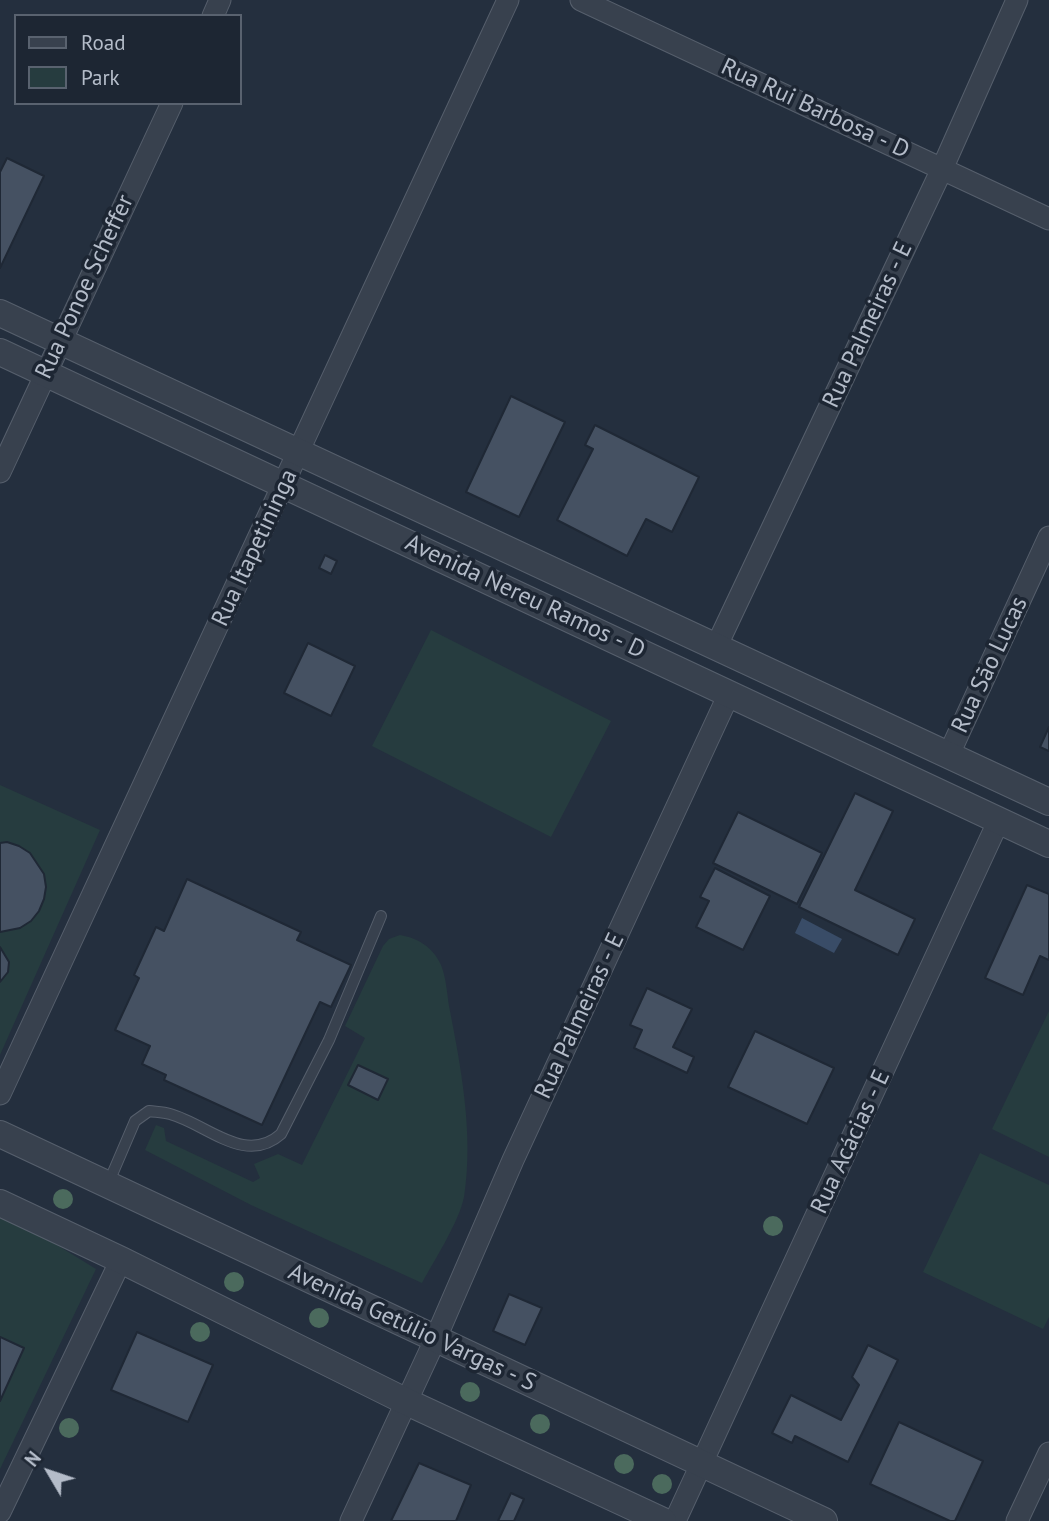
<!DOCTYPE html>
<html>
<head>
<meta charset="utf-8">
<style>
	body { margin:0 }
	#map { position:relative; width:1049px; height:1521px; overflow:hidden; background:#242f3e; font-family:"PT Sans",sans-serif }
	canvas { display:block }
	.legend { position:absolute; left:14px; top:14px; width:228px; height:91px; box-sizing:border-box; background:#1d2633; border:2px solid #59626f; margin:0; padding:9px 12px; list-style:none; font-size:21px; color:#b4bcc9 }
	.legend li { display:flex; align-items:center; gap:14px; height:35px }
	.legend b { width:35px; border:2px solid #59626f }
	.north { position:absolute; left:14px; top:1437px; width:70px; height:70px; -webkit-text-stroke:5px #1d2633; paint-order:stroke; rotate:309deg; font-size:19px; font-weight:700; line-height:28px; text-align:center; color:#b4bcc9 }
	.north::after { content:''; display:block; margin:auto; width:24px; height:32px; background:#b4bcc9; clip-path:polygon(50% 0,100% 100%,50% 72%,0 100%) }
</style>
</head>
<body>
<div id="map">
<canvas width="1049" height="1521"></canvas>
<ul class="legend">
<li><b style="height:9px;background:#38414e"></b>Road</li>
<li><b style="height:19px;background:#263c3f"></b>Park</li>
</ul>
<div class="north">N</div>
</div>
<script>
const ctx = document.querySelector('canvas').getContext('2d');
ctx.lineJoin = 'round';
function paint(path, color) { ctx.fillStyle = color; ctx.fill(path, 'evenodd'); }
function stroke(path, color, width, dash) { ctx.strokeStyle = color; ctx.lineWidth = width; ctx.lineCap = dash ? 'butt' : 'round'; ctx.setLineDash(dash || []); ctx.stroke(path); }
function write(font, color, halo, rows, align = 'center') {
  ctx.font = font + ' "PT Sans",sans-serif'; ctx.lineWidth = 7; ctx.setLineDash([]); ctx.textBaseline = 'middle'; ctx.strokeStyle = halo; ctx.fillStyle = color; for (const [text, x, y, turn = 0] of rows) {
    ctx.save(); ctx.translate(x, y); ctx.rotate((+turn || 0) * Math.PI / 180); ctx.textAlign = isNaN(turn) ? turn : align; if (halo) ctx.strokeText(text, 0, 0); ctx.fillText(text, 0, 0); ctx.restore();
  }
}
const green = new Path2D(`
	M 431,630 L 611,721 L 551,837 L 372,746 Z
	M 0,785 L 100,830 L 0,1055 Z
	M 400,935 C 418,938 433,947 441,965 C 446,977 447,993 449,1006 C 461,1067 474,1135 464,1197 C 459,1222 435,1259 422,1283 L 251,1205 L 145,1150 L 156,1125 L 164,1128 L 166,1141 L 253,1182 L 260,1178 L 254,1164 L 278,1154 L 302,1165 L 365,1038 L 345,1026 L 383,946 L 389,939 Z
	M 1049,1011 L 1049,1157 L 992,1129 Z
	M 980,1153 L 1049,1185 L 1049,1317 L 1043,1329 L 923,1272 Z
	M 0,1210 L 96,1269 L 0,1469 Z`);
const water = new Path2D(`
	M 802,918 L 842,939 L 834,953 L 795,933 Z`);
const building = new Path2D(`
	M 7,158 L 44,176 L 0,268 L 0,172 Z
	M 511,396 L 565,422 L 519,517 L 466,492 Z
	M 595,425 L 699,477 L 672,532 L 646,519 L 627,556 L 557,520 L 593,449 L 585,445 Z
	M 325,555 L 337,561 L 331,574 L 319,568 Z
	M 308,643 L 355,666 L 331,716 L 284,693 Z
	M 1049,727 L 1049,751 L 1040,747 Z
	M 855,793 L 893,811 L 855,890 L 915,919 L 898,955 L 799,907 Z
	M 738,812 L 822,853 L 797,904 L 713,863 Z
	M 7,842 L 19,846 L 30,853 L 44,874 L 46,887 L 44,899 L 39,911 L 31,921 L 20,928 L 0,932 L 0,843 Z
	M 715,868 L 770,896 L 743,950 L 696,927 L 709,901 L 700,897 Z
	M 187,879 L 301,932 L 297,940 L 351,965 L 331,1007 L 320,1002 L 262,1125 L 164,1080 L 166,1075 L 142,1064 L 150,1046 L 115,1030 L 139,978 L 134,975 L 156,927 L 164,931 Z
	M 1027,885 L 1049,894 L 1049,960 L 1040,956 L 1023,995 L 985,978 Z
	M 0,947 L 9,962 L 8,972 L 0,982 Z
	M 647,988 L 692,1009 L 673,1047 L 694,1057 L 687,1073 L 634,1048 L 642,1030 L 630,1025 Z
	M 755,1031 L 834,1068 L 807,1124 L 728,1087 Z
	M 358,1065 L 388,1079 L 378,1100 L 348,1085 Z
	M 509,1294 L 542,1308 L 525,1345 L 493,1331 Z
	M 137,1332 L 213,1365 L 188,1422 L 111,1390 Z
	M 0,1337 L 24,1348 L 0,1401 Z
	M 868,1345 L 898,1360 L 848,1462 L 795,1436 L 792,1443 L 772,1433 L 791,1395 L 841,1420 L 859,1385 L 852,1377 Z
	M 899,1422 L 983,1461 L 955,1521 L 950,1521 L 870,1484 Z
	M 419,1463 L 471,1485 L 456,1521 L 391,1521 Z
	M 511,1493 L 524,1499 L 514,1521 L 498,1521 Z`);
const service = new Path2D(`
	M 108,1184 L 135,1121 L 149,1111 C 156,1112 163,1112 170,1114 C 207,1124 245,1166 281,1134 L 329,1040 L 381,916`);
const minor = new Path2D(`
	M 581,0 L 1049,219
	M 213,16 L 220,0
	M 0,472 L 172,103
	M 716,647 L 942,169 L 1017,0
	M 949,754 L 1049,537
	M 0,1094 L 508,0
	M 0,1512 L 121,1260
	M 351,1521 L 435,1340 L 513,1160 L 729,694
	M 675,1521 L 999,820
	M 1017,1521 L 1049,1453`);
const tertiary = new Path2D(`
	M 0,313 L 1049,802
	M 0,352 L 1049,844
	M 0,1134 L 824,1521
	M 0,1203 L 121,1260 L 407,1402 L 663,1521`);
const trees = [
	[63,1199],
	[773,1226],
	[234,1282],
	[319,1318],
	[200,1332],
	[470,1392],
	[540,1424],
	[69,1428],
	[624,1464],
	[662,1484]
];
const streetNames = [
	["Rua Rui Barbosa - D",815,109,25],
	["Rua Ponoe Scheffer",85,287,-65],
	["Rua Palmeiras - E",868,325,-65],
	["Rua Itapetininga",255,548,-65],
	["Avenida Nereu Ramos - D",525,597,25],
	["Rua São Lucas",990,665,-65],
	["Rua Palmeiras - E",580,1016,-65],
	["Rua Acácias - E",851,1142,-65],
	["Avenida Getúlio Vargas - S",412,1328,25]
];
paint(green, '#263c3f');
paint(water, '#394c67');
paint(building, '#455162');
stroke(building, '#1f2835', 2);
stroke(service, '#565f6c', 12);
stroke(minor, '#565f6c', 23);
stroke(tertiary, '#565f6c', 28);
stroke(service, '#38414e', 10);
stroke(minor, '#38414e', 21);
stroke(tertiary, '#38414e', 26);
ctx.fillStyle = '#4b6a5d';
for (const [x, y] of trees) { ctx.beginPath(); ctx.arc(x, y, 10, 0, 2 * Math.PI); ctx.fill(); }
write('24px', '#b4bcc9', '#1d2633', streetNames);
</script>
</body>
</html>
